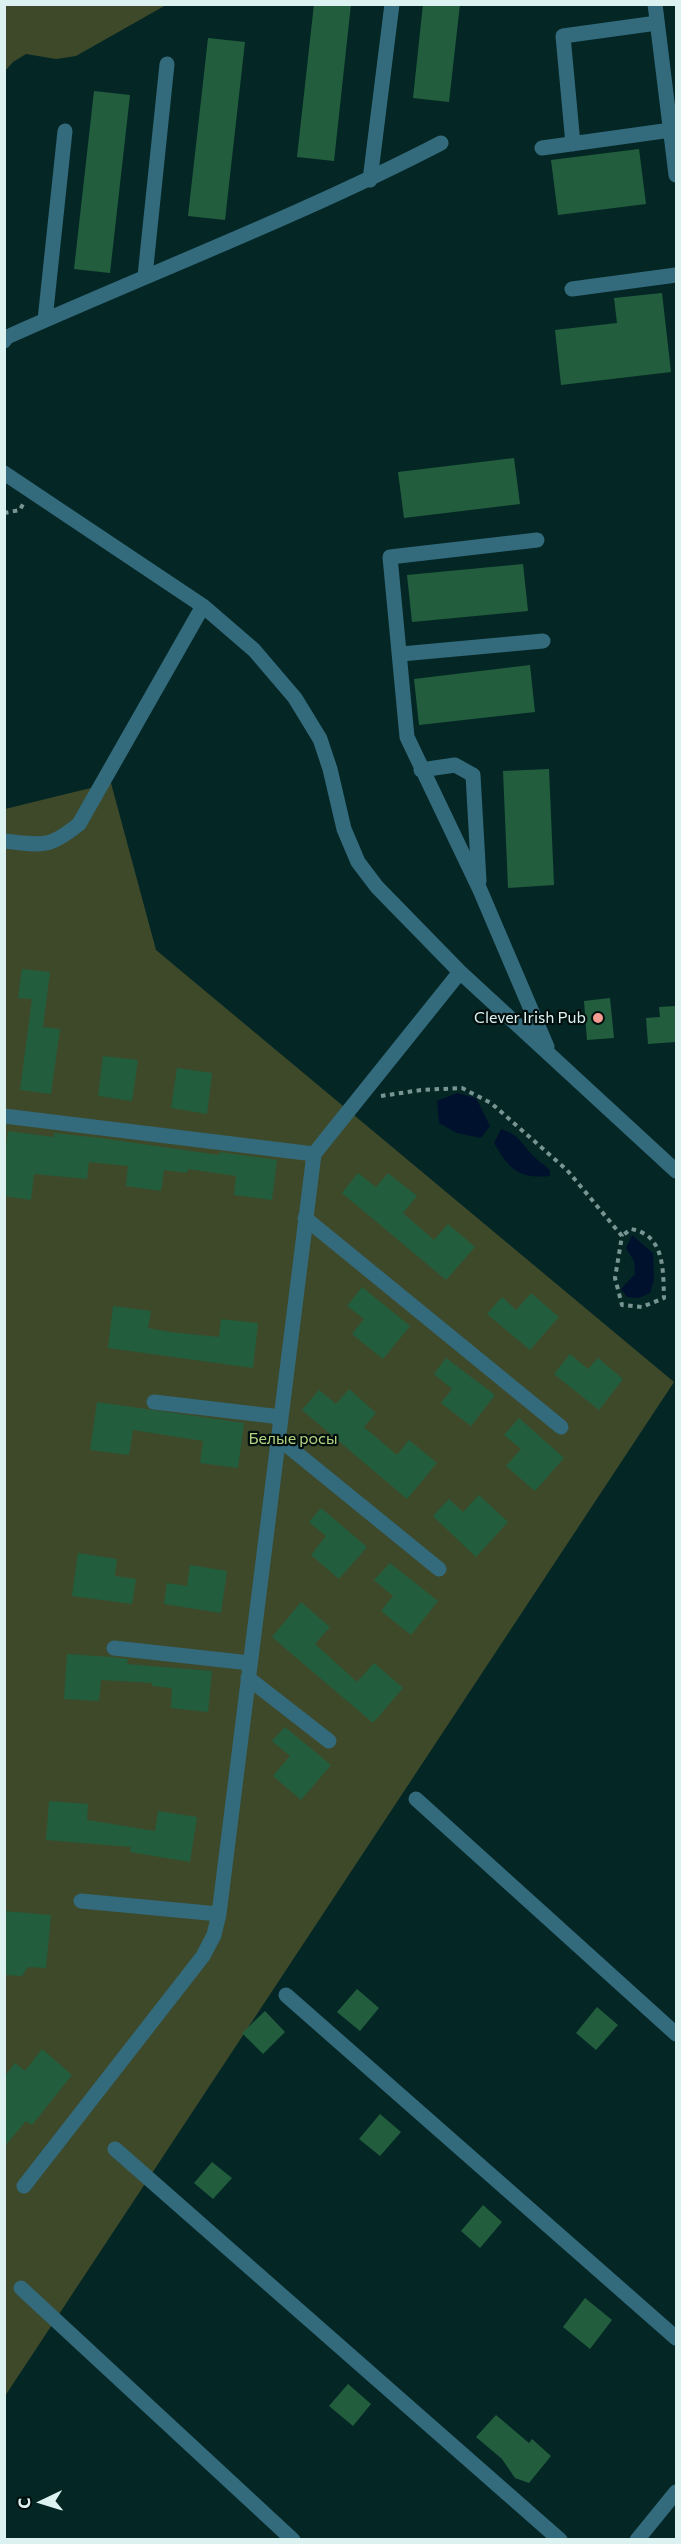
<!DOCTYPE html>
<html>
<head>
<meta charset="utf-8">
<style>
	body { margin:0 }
	#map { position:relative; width:681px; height:2544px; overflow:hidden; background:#042725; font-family:Commissioner,sans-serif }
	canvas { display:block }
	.frame { position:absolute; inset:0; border:6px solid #dcf2f0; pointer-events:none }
	.north { position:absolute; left:12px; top:2472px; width:60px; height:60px; -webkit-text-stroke:4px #000e0d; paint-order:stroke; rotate:266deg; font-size:16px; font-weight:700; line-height:24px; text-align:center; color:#dcf2f0 }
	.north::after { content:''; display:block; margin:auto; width:21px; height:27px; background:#dcf2f0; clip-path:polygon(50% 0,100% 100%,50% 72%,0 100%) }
</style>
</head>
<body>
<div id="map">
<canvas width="681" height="2544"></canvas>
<div class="frame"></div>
<div class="north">С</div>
</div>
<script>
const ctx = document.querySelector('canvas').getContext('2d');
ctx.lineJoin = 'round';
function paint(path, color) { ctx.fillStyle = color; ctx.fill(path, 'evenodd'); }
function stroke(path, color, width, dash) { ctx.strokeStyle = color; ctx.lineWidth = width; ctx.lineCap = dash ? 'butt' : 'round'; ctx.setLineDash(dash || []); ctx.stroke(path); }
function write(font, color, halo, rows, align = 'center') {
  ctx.font = font + ' Commissioner,sans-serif'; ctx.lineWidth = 4.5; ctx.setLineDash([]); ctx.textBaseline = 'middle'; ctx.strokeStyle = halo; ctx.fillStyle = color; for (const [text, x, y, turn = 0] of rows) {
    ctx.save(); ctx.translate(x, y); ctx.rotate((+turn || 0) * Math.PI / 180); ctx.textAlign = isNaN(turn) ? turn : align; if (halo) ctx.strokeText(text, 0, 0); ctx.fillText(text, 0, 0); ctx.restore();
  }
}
const green = new Path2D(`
	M 5,4 L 166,4 L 166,5 L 76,56 L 56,59 L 26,54 L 13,62 L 5,71 Z
	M 111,783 L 156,950 L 674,1382 L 5,2396 L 5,809 Z`);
const water = new Path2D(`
	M 457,1093 L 476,1098 L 490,1126 L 481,1138 L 457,1133 L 439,1123 L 437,1101 Z
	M 501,1129 C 516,1134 519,1139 528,1150 C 533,1157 543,1164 550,1170 L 550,1176 C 518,1179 509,1169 494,1143 Z
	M 632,1235 L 653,1253 L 654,1280 L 650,1293 L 639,1298 L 627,1297 L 621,1289 L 635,1274 L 634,1261 L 626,1248 Z`);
const building = new Path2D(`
	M 314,4 L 351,4 L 334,161 L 297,157 Z
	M 423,4 L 460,4 L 449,102 L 413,98 Z
	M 208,38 L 245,42 L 225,220 L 188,216 Z
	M 94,91 L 130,95 L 110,273 L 74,269 Z
	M 639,149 L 646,204 L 558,215 L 551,160 Z
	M 662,293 L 671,372 L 561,385 L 555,330 L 617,323 L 614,298 Z
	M 514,458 L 520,504 L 404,518 L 398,472 Z
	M 523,564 L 528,611 L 412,622 L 407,575 Z
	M 530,665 L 535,712 L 419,725 L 414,679 Z
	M 549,769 L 554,885 L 508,888 L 503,771 Z
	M 22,969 L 50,972 L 43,1027 L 60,1029 L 51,1094 L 20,1090 L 32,999 L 18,998 Z
	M 610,998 L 614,1038 L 587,1040 L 584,1001 Z
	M 676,1006 L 676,1042 L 648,1044 L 646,1018 L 660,1017 L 659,1007 Z
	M 103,1056 L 138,1060 L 132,1101 L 98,1096 Z
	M 177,1068 L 212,1073 L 207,1114 L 171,1108 Z
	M 8,1131 L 54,1137 L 54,1133 L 100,1138 L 219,1155 L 220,1152 L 277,1160 L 272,1200 L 234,1195 L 236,1176 L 188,1169 L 187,1173 L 164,1170 L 161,1191 L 126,1186 L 128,1166 L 89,1162 L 87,1179 L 34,1174 L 31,1200 L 4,1196 L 4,1160 Z
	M 358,1173 L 376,1187 L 388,1173 L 417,1196 L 403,1213 L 434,1240 L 448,1224 L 475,1247 L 446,1280 L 342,1193 Z
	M 362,1287 L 410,1326 L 383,1359 L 352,1334 L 364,1319 L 347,1306 Z
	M 531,1293 L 559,1317 L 530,1350 L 487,1314 L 502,1297 L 516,1310 Z
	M 113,1306 L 151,1311 L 148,1328 L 170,1332 L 219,1337 L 221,1319 L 258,1323 L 253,1368 L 108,1348 Z
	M 570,1354 L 588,1369 L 598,1358 L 623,1379 L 599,1410 L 554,1374 Z
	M 446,1358 L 495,1395 L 471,1426 L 441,1403 L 452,1389 L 434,1374 Z
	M 349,1389 L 376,1413 L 364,1427 L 397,1455 L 409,1440 L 437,1463 L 407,1499 L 302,1410 L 319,1390 L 336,1404 Z
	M 97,1402 L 244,1423 L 238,1468 L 200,1463 L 203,1441 L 133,1430 L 129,1455 L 90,1450 Z
	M 519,1418 L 564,1458 L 535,1491 L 506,1466 L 521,1449 L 504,1435 Z
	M 479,1495 L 508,1522 L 476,1557 L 433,1516 L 449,1499 L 463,1512 Z
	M 321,1508 L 367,1547 L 339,1579 L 311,1555 L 326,1536 L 309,1522 Z
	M 78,1553 L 117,1559 L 115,1576 L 136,1579 L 132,1604 L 72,1596 Z
	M 390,1563 L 438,1601 L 411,1635 L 381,1611 L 393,1596 L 374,1580 Z
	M 190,1565 L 227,1571 L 221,1613 L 164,1604 L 167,1583 L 187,1586 Z
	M 301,1602 L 330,1627 L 315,1644 L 357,1682 L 374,1663 L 403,1688 L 373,1723 L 272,1637 Z
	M 67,1654 L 112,1657 L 128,1659 L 127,1664 L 212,1671 L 208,1712 L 171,1708 L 172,1688 L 152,1686 L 152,1683 L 101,1680 L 99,1701 L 64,1699 Z
	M 285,1727 L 331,1765 L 301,1800 L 273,1776 L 290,1756 L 272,1741 Z
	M 49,1801 L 88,1804 L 87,1820 L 155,1831 L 158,1811 L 197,1817 L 190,1862 L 130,1852 L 131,1847 L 46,1840 Z
	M 4,1911 L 51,1915 L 46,1968 L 28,1967 L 22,1976 L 4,1975 Z
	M 357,1989 L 379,2008 L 360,2031 L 337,2012 Z
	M 597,2007 L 618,2025 L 596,2050 L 576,2033 Z
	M 265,2011 L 285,2032 L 263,2054 L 242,2033 Z
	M 42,2049 L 72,2075 L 32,2125 L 26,2121 L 4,2147 L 4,2077 L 15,2063 L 25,2071 Z
	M 380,2114 L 401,2132 L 380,2156 L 359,2139 Z
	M 212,2162 L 232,2178 L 213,2199 L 194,2183 Z
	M 483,2205 L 502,2222 L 480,2248 L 461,2231 Z
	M 585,2298 L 612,2320 L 590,2349 L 563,2327 Z
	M 348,2384 L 371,2404 L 353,2426 L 329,2406 Z
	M 496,2415 L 529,2443 L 532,2439 L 551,2456 L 529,2483 L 515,2478 L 502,2459 L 476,2437 Z`);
const path = new Path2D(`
	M 4,513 L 20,510 L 23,504
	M 381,1096 L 421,1090 L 462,1088 L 491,1103 L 567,1170 L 622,1236 L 615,1278 L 622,1305 L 642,1307 L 664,1298 C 663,1270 665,1235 631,1229 L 622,1236`);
const minor = new Path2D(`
	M 655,4 L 676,175
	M 573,144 L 563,36 L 657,23
	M 542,148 L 671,130
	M 370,180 L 392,4
	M 145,276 L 167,64
	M 572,289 L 676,275
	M 45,320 L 65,131
	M 4,341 L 7,337 C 152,272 300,216 441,143
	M 4,473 L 203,606 L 254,650 L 295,698 L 320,739 L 330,769 L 344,829 L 358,862 L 377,887 L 460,972 L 676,1171
	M 537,540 L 390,557 L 407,737 L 480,890 L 547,1047
	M 401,654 L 543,641
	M 421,770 L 455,765 L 473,775 L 479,881
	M 4,841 C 43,845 48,849 79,824 L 203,606
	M 4,1116 L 314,1154
	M 305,1218 L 561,1427
	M 154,1402 L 281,1417
	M 278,1438 L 439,1569
	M 114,1648 L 250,1663
	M 248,1678 L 329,1741
	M 416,1799 L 676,2034
	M 81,1901 L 219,1914
	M 286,1995 L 676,2338
	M 115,2149 L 560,2540
	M 24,2186 L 203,1956 L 214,1935 L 219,1914 L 314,1154 L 460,972
	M 21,2288 L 293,2540
	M 637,2540 L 676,2492`);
const markers = [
	[598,1018,6,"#f59c92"]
];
const poiNames = [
	["Clever Irish Pub",586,1018]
];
const parkNames = [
	["Белые росы",293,1439]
];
paint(green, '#3e492a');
paint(water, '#00112e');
paint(building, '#225e3d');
stroke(path, '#799593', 4, [4.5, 4.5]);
stroke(minor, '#336a7c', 15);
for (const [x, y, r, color] of markers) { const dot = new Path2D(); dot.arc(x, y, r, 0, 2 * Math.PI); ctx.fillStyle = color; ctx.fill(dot); stroke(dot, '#000e0d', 2); }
write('16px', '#dcf2f0', '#000e0d', poiNames, 'right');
write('16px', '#b6d280', '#000e0d', parkNames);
</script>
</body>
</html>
